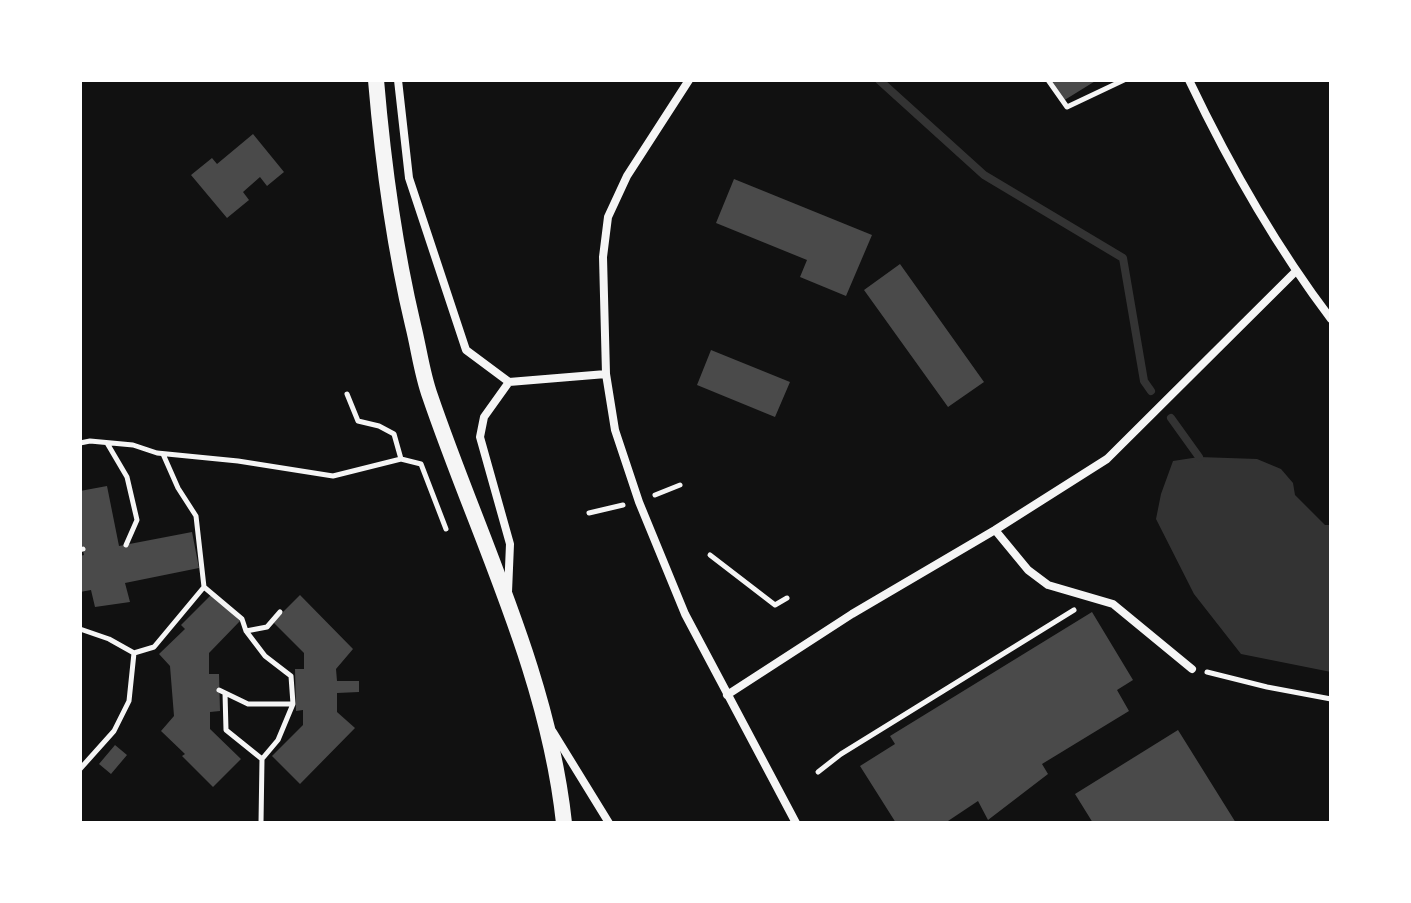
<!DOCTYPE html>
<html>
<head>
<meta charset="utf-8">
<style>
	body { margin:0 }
	#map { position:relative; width:1411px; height:903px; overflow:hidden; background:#111; font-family:"Libre Baskerville",serif }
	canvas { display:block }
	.frame { position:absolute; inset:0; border:82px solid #fff; pointer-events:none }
</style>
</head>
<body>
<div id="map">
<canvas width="1411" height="903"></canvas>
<div class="frame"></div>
</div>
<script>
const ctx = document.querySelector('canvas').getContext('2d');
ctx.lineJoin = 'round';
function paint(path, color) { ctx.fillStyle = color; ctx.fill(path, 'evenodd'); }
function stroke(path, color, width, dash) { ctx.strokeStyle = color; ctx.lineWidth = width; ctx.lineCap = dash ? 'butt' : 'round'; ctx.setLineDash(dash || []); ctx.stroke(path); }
const water = new Path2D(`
	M 1199,457 L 1257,459 L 1281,469 L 1293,483 L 1295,495 L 1325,525 L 1331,525 L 1331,672 L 1241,654 L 1194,594 L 1156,519 L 1161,494 L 1173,461 Z`);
const stream = new Path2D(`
	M 879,80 L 984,175 L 1123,258 L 1144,381 L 1151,391
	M 1171,418 L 1199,457`);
const building = new Path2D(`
	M 1050,80 L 1097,80 L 1063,101 Z
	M 253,134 L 284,172 L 267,186 L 260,177 L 243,192 L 249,200 L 227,218 L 191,175 L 212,158 L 217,164 Z
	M 734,179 L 872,235 L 846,296 L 800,277 L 807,260 L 716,223 Z
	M 900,264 L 984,382 L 948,407 L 864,290 Z
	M 711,350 L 790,382 L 775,417 L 697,385 Z
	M 107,486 L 119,546 L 192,532 L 199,568 L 125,583 L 130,602 L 95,607 L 91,590 L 80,592 L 80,556 L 84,555 L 80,537 L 80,491 Z
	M 212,594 L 240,621 L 209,653 L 209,674 L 219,674 L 220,711 L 210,712 L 210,729 L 241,759 L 213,787 L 182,756 L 185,754 L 161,731 L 174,716 L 170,666 L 159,654 L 185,629 L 181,625 Z
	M 300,595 L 353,649 L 336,669 L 337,681 L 359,681 L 359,692 L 337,693 L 337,712 L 355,728 L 300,784 L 272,756 L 303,725 L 303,710 L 296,711 L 295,669 L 304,669 L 304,653 L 273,622 Z
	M 1092,612 L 1133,680 L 1117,690 L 1129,711 L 1042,764 L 1048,774 L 988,820 L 978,801 L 945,823 L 896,823 L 860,766 L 895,744 L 890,736 Z
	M 1178,730 L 1236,823 L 1093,823 L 1075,794 Z
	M 115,745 L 127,755 L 111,774 L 99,764 Z`);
const path = new Path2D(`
	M 1048,80 L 1067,107 L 1124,80
	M 347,394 L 358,421 L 379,426 L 394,434 L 401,459
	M 80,443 L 90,441 L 133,445 L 157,453 L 238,461 L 333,476 L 401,459 L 421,464 L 446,529
	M 107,443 L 127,477 L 137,520 L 126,545
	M 163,454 L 178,488 L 196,516 L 204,587 L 242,619 L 246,631 L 265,656 L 291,676 L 293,704 L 278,740 L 262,759 L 261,823
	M 655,495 L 680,485
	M 589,513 L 623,505
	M 80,550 L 83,549
	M 710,555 L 775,605 L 787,598
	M 80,629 L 109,639 L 134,653
	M 246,631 L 267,627 L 280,612
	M 1207,672 L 1267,687 L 1331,699
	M 219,690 L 248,704 L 293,704
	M 225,693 L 226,730 L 262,759
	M 80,769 L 114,731 L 129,701 L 134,653 L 154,647 L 204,587
	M 818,772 L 841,754 L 1074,610`);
const minor = new Path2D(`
	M 398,80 L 409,178 L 466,350 L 509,382
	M 689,80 L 627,176 L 608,217 L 603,257 L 606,374 L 615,430 L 639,502 L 685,614 L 796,823
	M 1189,80 C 1229,164 1275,245 1331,319
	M 509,382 L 606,374
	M 995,530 L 1028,570 L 1048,585 L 1113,604 L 1192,669
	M 508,592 L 510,544 L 480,437 L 484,417 L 509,382
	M 727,695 L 852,614 L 995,530 L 1107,459 L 1295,272
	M 553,732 L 609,823`);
const secondary = new Path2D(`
	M 376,80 C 383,163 394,245 413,325 C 419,349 422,374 430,396 C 478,537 548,673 564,823`);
paint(water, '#333');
stroke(stream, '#333', 8);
paint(building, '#4a4a4a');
stroke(path, '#f5f5f5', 5);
stroke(minor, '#f5f5f5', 8);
stroke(secondary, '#f5f5f5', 16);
</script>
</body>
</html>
